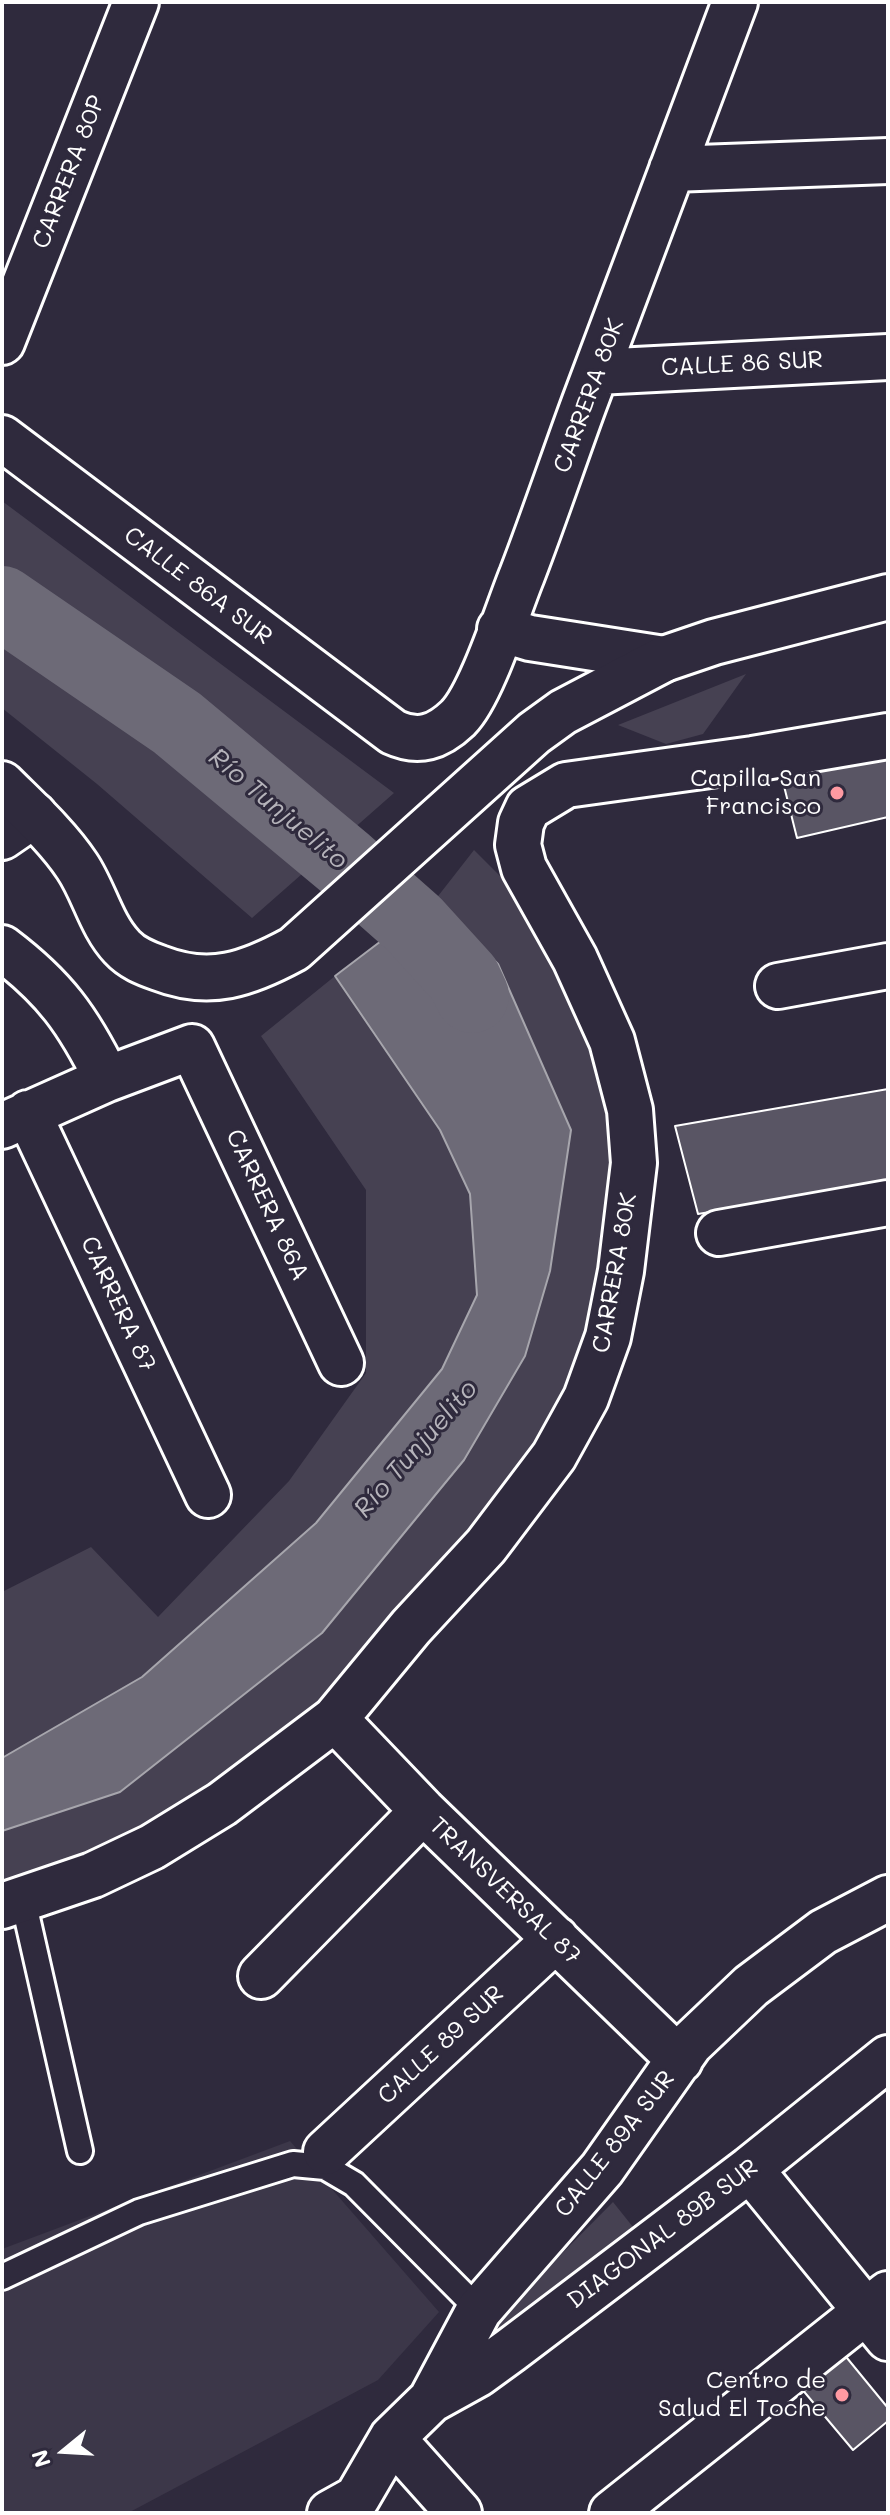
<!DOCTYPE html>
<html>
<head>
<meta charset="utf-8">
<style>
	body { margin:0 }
	#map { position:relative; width:890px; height:2515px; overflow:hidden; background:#2f2a3d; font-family:Mali,sans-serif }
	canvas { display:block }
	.frame { position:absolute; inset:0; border:4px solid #fff; pointer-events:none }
	.north { position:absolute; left:24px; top:2411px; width:80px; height:80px; -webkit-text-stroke:6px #2f2a3d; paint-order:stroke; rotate:252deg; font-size:22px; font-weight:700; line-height:32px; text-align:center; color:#fff }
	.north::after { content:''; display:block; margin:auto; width:28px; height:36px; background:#fff; clip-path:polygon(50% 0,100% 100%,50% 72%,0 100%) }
</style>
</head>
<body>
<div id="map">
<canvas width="890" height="2515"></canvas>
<div class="frame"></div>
<div class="north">N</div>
</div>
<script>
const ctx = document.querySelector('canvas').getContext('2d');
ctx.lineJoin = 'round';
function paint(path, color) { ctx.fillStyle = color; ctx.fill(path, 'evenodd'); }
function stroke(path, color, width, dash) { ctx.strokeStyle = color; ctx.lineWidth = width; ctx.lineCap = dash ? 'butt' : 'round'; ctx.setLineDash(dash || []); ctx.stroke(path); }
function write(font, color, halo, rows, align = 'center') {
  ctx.font = font + ' Mali,sans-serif'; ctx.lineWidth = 6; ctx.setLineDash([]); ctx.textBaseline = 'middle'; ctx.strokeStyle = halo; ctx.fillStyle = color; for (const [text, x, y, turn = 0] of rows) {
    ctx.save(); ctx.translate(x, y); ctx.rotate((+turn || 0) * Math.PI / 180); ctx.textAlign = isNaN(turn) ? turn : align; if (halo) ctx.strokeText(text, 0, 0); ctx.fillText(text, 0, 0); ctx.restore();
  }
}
const built = new Path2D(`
	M 290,2141 L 439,2312 L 378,2380 L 128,2513 L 2,2513 L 2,2249 Z`);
const green = new Path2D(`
	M 2,501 L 394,793 L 252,918 L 97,784 L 2,708 Z
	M 746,674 L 703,734 L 666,744 L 618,725 Z
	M 474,850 L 529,905 L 624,1112 L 606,1337 L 484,1544 L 273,1750 L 140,1834 L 2,1886 L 2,1831 L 120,1791 L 525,1356 L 498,964 L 435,900 Z
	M 335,976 L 440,1130 L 470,1194 L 477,1295 L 442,1369 L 316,1523 L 142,1677 L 2,1758 L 2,1592 L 91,1547 L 158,1617 L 289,1481 L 366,1373 L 366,1190 L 261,1036 Z
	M 613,2202 L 633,2227 L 470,2362 L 490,2326 Z`);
const water = new Path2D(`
	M 435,900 L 498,964 L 571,1130 L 550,1271 L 525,1356 L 464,1460 L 322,1633 L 120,1792 L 2,1831 L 2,1758 L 142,1677 L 316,1523 L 442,1369 L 477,1295 L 470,1194 L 440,1130 L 335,976 Z`);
const river = new Path2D(`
	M 2,603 L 177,723 L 345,863 L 414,924 L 464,979 L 472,996`);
const building = new Path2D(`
	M 888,748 L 888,817 L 797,838 L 780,770 Z
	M 888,1089 L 888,1182 L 698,1214 L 675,1126 Z
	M 838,2347 L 888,2408 L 888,2421 L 853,2450 L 796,2382 Z`);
const lane = new Path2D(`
	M 23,1900 L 80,2151
	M 2,2277 L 139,2212 L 293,2164 L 325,2167 L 354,2184 L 479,2310`);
const street = new Path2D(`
	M 672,169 L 888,161
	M 2,342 L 136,2
	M 597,372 L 888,357
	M 2,438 L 393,732 C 419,744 438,737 458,718 C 482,694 508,609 522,575 C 544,518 563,461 584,404 C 635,270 685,136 735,2
	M 500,629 L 530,638 L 664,659
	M 2,837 L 34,815
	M 2,948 C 55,988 78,1020 107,1079
	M 778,986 L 888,966
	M 28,1113 L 208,1495
	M 2,1126 L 107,1079 L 192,1047 L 341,1363
	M 719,1233 L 888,1203
	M 335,1719 L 423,1811 L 680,2060
	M 2,1906 L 93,1875 L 152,1847 L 222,1804 L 335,1719 L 411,1627 L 486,1546 L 554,1456 L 586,1398 L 608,1337 L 621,1271 L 634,1163 L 630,1110 L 612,1041 L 575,959 L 524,868 L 518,845 L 521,823 L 528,808 L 566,785 L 753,759 L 888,736
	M 261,1976 L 423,1811
	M 326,2152 L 556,1939
	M 750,2169 L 888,2338
	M 431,2400 L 478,2374 L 511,2350 L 750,2169 L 888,2058
	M 392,2438 L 459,2513
	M 330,2513 L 357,2498 L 392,2438 L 431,2400 L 479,2310 L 602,2169 L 690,2044 L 751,1986 L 823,1932 L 888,1898
	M 612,2513 L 888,2294`);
const secondary = new Path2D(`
	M 2,784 C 28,810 57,836 77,866 C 94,891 101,925 122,947 C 132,958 145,963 159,968 C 210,988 248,974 294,949 L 534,733 L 563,712 L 664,659 L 714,642 L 888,597`);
const markers = [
	[837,793,8,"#ff9aa2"],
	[842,2395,8,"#ff9aa2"]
];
const streetNames = [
	["CARRERA 80P",69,172,-69],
	["CALLE 86 SUR",742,364,-3],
	["CARRERA 80K",589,396,-70],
	["CALLE 86A SUR",198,586,37],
	["CARRERA 86A",267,1205,65],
	["CARRERA 80K",615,1273,-80],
	["CARRERA 87",118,1304,65],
	["TRANSVERSAL 87",505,1891,44],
	["CALLE 89 SUR",441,2045,-43],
	["CALLE 89A SUR",615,2144,-52],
	["DIAGONAL 89B SUR",663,2234,-37]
];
const poiNames = [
	["Capilla San",821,779],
	["Francisco",821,807],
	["Centro de",826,2381],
	["Salud El Toche",826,2409]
];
const waterNames = [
	["Río Tunjuelito",278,809,40],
	["Río Tunjuelito",416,1449,-49]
];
paint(built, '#3c3749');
paint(green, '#464152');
paint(water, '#6d6a77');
stroke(water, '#a7a6ad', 2);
stroke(river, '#6d6a77', 74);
paint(building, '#595564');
stroke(building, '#fff', 2);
stroke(lane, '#fff', 30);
stroke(street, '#fff', 50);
stroke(secondary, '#fff', 50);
stroke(lane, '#2f2a3d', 24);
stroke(street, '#2f2a3d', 44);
stroke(secondary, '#2f2a3d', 44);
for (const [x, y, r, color] of markers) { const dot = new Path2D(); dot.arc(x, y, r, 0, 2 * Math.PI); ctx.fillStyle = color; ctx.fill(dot); stroke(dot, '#2f2a3d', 3); }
write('24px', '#fff', '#2f2a3d', streetNames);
write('24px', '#fff', '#2f2a3d', poiNames, 'right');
write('italic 26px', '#b6b4bb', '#2f2a3d', waterNames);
</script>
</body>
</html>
